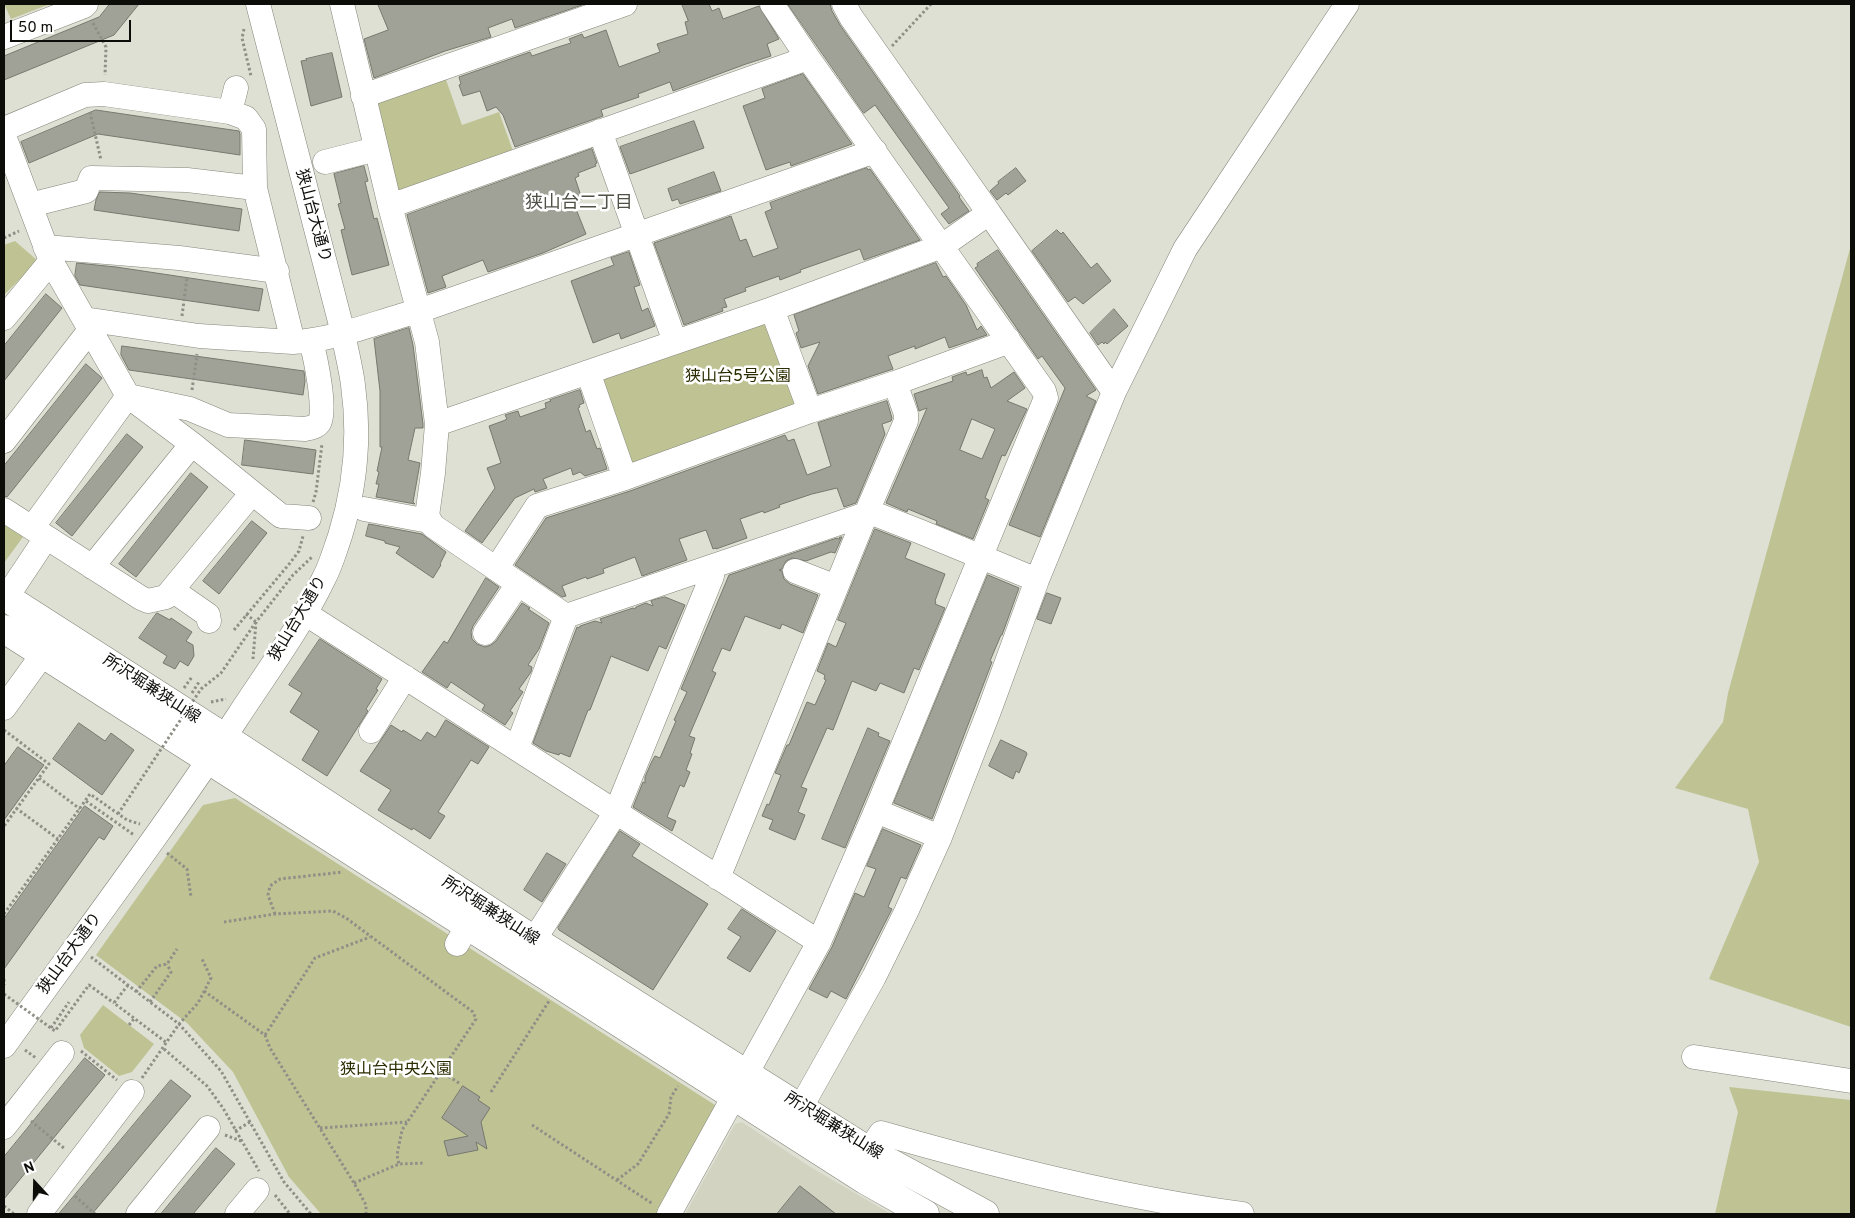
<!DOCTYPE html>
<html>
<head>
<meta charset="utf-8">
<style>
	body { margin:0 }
	#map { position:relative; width:1855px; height:1218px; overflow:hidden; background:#dfe0d4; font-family:Overpass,sans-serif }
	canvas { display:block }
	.frame { position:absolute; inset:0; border:5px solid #0c0c09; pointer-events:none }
	.north { position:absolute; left:10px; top:1158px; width:50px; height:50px; -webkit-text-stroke:4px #fff; paint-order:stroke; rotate:339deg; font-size:14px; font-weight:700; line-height:20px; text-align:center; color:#0c0c09 }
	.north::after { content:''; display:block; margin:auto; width:18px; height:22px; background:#0c0c09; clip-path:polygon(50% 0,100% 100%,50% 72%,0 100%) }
	.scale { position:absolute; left:10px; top:20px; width:121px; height:22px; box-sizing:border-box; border:2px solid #0c0c09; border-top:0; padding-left:6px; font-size:15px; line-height:18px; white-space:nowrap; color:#0c0c09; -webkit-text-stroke:4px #fff; paint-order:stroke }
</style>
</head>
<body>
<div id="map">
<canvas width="1855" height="1218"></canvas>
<div class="frame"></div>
<div class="north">N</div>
<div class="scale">50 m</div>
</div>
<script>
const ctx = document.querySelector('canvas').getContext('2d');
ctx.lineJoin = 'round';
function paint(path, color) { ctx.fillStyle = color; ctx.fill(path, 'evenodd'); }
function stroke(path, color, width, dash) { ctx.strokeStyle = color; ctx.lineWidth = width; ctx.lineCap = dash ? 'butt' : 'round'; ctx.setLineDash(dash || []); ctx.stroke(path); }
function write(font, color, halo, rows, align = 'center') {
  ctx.font = font + ' Overpass,"Noto Sans JP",sans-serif'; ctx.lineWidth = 5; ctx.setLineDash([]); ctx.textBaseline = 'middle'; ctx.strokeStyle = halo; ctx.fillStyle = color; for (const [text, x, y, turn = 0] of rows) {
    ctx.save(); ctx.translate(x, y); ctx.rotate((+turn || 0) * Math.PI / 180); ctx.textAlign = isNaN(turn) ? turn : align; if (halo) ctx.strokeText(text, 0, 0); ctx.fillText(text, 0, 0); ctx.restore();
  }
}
const built = new Path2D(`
	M 742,1122 L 812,1168 L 891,1214 L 685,1214 L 735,1124 Z`);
const green = new Path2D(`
	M 4,4 L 50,4 L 11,19 Z
	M 444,74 L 462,125 L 499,112 L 514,154 L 395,192 L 375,98 Z
	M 15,241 L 38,261 L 4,295 L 4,245 Z
	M 1851,245 L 1851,1027 L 1709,979 L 1759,862 L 1748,809 L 1675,788 L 1723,722 L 1728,693 Z
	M 763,318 L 799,401 L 790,412 L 637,466 L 625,462 L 600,376 Z
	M 4,516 L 23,537 L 4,563 Z
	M 235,798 L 715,1105 L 717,1112 L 660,1214 L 321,1214 L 289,1177 L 233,1072 L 187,1023 L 96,955 L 203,805 Z
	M 103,1005 L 154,1044 L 132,1072 L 119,1076 L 84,1048 L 80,1035 Z
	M 1729,1087 L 1851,1100 L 1851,1214 L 1715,1214 L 1738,1112 Z`);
const building = new Path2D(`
	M 110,4 L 139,4 L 114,35 L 4,80 L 4,56 L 99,17 Z
	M 378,4 L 582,4 L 582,5 L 515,28 L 512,19 L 488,28 L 491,37 L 445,51 L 374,78 L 364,39 L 388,30 Z
	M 682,4 L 709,4 L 712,11 L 719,8 L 723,19 L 759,6 L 779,39 L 767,44 L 771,56 L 746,64 L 673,91 L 670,82 L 638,94 L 639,97 L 601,110 L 603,116 L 515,147 L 503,115 L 496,107 L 487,111 L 480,91 L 463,96 L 459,85 L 461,84 L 459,77 L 530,52 L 532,56 L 558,47 L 571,43 L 569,39 L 582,34 L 584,38 L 606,30 L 619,67 L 660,52 L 657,44 L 688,34 L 685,22 L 688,21 Z
	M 788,4 L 830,4 L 832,11 L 840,25 L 960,196 L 959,197 L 969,211 L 949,224 L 941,214 L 949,208 L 875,105 L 864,113 Z
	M 332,53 L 342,97 L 311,106 L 301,61 L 307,60 L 306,59 Z
	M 803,74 L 852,144 L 791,166 L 790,162 L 766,170 L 743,106 L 765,98 L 762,89 Z
	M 96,110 L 239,131 L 240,134 L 240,155 L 98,134 L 29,163 L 21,142 Z
	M 694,121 L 704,148 L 630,174 L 620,147 Z
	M 592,149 L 597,163 L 595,164 L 596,166 L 578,173 L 579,176 L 575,178 L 582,199 L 575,202 L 574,204 L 586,234 L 543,253 L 488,272 L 483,260 L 442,276 L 446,287 L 428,293 L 407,215 Z
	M 364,166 L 368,181 L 365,182 L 374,219 L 377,218 L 389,265 L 352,275 L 341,230 L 345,229 L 338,204 L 341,203 L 334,174 Z
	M 867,168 L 868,170 L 870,169 L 920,240 L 864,260 L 860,249 L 800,270 L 801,272 L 780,280 L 779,276 L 745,288 L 746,291 L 724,299 L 727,307 L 722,308 L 723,311 L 684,325 L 654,243 L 731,216 L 740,241 L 746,239 L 753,257 L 778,248 L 765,212 L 772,209 L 770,203 Z
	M 1016,168 L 1026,181 L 1008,195 L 1006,193 L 997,200 L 990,191 L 999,183 L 998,182 Z
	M 714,172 L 721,191 L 680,204 L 678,199 L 672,201 L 668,189 Z
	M 100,192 L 130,193 L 242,209 L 239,231 L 94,210 L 96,200 Z
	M 1057,230 L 1061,234 L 1063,232 L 1091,268 L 1097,263 L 1111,281 L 1083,304 L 1075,297 L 1068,302 L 1032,251 Z
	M 998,250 L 1096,390 L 1086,396 L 1096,401 L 1040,537 L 1009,525 L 1065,388 L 1042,356 L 1038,359 L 975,268 L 978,266 L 977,264 Z
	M 629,252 L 640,285 L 634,287 L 642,311 L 648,308 L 655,326 L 621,339 L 619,333 L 593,343 L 571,281 L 614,265 L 611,258 Z
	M 77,263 L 116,267 L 263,289 L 259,311 L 80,285 L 75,276 Z
	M 936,263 L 943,277 L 946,276 L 966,305 L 977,330 L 981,326 L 987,335 L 949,348 L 945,337 L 915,349 L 915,346 L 888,356 L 893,369 L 818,394 L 808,366 L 820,342 L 801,348 L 796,333 L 799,331 L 794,315 Z
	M 46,294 L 62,308 L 4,381 L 4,346 Z
	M 1114,309 L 1128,326 L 1107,344 L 1105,342 L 1104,344 L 1102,342 L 1098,345 L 1090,333 Z
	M 409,328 L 413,345 L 423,424 L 423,428 L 415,428 L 408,460 L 420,463 L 413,502 L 415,504 L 376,497 L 379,484 L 376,484 L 379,472 L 377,471 L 382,447 L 380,447 L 380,391 L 374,339 Z
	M 122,346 L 304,371 L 305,381 L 303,395 L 129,370 L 121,355 Z
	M 86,364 L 102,378 L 7,497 L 4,496 L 4,466 Z
	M 982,370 L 984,378 L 987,377 L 991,388 L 1014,372 L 1025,388 L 1007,401 L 1027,409 L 1005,456 L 1002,455 L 985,498 L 989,500 L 973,539 L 936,524 L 937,521 L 908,509 L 907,512 L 886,503 L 927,408 L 919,411 L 914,394 L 953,381 L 952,377 L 966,372 L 967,375 ZM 972,419 L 995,429 L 982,459 L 960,450 Z
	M 580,390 L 584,403 L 579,405 L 580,407 L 578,408 L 586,432 L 590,430 L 597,449 L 600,448 L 607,469 L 585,476 L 580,472 L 573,475 L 571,468 L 543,479 L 547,488 L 535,492 L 534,489 L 515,498 L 482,543 L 465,531 L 495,488 L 487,468 L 501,463 L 489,426 L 503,421 L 507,419 L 505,415 L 518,411 L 520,417 L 546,408 L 545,403 L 551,401 L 550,400 Z
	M 887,401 L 892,418 L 891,421 L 882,424 L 885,434 L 856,503 L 844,507 L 837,488 L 812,494 L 779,505 L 780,507 L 764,513 L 763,511 L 740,519 L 747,538 L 716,549 L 716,548 L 713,549 L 706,530 L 679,539 L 687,560 L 642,576 L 635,557 L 603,569 L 604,573 L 587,579 L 586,577 L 562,586 L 566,596 L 562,597 L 515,565 L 546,518 L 630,491 L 785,435 L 788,441 L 794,439 L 807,475 L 831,466 L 818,423 Z
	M 127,434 L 143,447 L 72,536 L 56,523 Z
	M 245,440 L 316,450 L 313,474 L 242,465 Z
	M 191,473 L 208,487 L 136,577 L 119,564 Z
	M 252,521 L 267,533 L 219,594 L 203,581 Z
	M 369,524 L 422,534 L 446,552 L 440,564 L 441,565 L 433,578 L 396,553 L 400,547 L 385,543 L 385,541 L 366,536 Z
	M 875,529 L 911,543 L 905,558 L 945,574 L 935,601 L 936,602 L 935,604 L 945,608 L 919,670 L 914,668 L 904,693 L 880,683 L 876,691 L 852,681 L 833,730 L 827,728 L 801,787 L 807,789 L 798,812 L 805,815 L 795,840 L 769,829 L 773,820 L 762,816 L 767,804 L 769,805 L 781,775 L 775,773 L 787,745 L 789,745 L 807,702 L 815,705 L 826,680 L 824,679 L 825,675 L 817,671 L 828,643 L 836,647 L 846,623 L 838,620 Z
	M 840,537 L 842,537 L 835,553 L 831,552 L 806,561 L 792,558 L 786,561 L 782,569 L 779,570 L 782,571 L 784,579 L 790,584 L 818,595 L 803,633 L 782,624 L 780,629 L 745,616 L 730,651 L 722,648 L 712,671 L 716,673 L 689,736 L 695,738 L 690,753 L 692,754 L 686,770 L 690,772 L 684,787 L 680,785 L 667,817 L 676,821 L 672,831 L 633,807 L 643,782 L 645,783 L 645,777 L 652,761 L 655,756 L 660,758 L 676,721 L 674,720 L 687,692 L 681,689 L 729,575 L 837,538 L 839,539 Z
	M 988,575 L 1019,588 L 1002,635 L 1001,635 L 990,661 L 992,662 L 932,819 L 894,803 Z
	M 486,578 L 499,587 L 473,626 L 471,632 L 472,639 L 477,644 L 485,647 L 491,645 L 496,641 L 522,603 L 530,608 L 528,609 L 549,623 L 539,649 L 528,665 L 532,667 L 531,672 L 519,689 L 523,692 L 510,711 L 513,713 L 505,725 L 482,710 L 485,705 L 451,682 L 447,688 L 422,672 L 444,641 L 447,643 Z
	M 1047,593 L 1061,598 L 1051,624 L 1037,619 Z
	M 665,597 L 685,605 L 666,649 L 659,646 L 648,671 L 611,656 L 590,710 L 588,710 L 570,757 L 560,753 L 559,755 L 546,751 L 533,743 L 577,627 L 579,628 L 580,626 L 595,621 L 602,623 L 600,619 L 633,608 L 635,609 L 636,607 L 646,603 L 653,606 L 651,601 Z
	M 157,613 L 170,620 L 171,618 L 192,632 L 186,641 L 193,645 L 194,656 L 188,666 L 180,661 L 175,669 L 163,663 L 167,656 L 139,638 Z
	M 320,639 L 382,679 L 376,689 L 378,690 L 366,709 L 368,711 L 327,776 L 302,760 L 319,731 L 290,712 L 302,693 L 289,685 Z
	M 446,720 L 489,747 L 478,764 L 471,760 L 452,790 L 438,812 L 445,816 L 430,839 L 413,828 L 412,830 L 410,829 L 378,810 L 391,790 L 360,771 L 391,725 L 402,732 L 403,730 L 421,741 L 427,732 L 435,737 Z
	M 79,723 L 105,741 L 111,733 L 134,750 L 102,795 L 53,759 Z
	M 868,728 L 879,733 L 878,736 L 890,741 L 845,848 L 822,839 Z
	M 1001,740 L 1026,752 L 1027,754 L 1019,773 L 1016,771 L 1013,779 L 989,766 Z
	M 18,747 L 44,765 L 4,820 L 4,766 Z
	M 85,806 L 113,826 L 104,840 L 99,837 L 4,969 L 4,919 Z
	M 883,829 L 921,845 L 906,879 L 901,877 L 888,907 L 892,909 L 846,999 L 831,991 L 827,998 L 809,989 L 832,947 L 855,893 L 864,897 L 876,869 L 867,866 Z
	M 620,831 L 640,844 L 632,856 L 708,904 L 653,990 L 559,930 L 558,928 Z
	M 547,853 L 566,864 L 542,902 L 524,890 Z
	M 742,909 L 776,931 L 750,972 L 727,958 L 741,937 L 728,929 Z
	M 85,1058 L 105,1075 L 4,1199 L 4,1157 Z
	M 171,1080 L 191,1096 L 92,1214 L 59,1214 Z
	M 463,1086 L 480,1097 L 478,1100 L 490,1108 L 481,1122 L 487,1149 L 476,1142 L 478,1150 L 448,1156 L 444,1141 L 468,1136 L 442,1118 Z
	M 216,1148 L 235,1164 L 193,1214 L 161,1214 Z
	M 800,1186 L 836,1214 L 777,1214 Z`);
const path = new Path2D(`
	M 93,23 L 106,47 L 105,75
	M 244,29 L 242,38 L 251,76
	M 892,46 L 931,4
	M 90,112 L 101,160
	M 4,238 L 19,231
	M 182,316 L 187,277
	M 192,390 L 197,354
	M 313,502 L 316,492 L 322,444
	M 246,614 L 256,622
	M 234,630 L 290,563 L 299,551 L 303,536
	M 253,659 L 256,622 L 293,575 L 312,557
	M 184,688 L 192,677
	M 192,693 L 199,682
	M 211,702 L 226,699
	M 4,730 L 49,764 L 4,826
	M 39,778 L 80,809
	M 86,801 L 134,835
	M 16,808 L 58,839
	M 167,853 L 187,869 L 191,897
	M 4,914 L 90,794 L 127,820 L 140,824
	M 275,914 L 268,895 L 270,886 L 280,879 L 343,872
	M 224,922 L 275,914 L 333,911 L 346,918 L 473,1012 L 476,1019 L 402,1130 L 397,1155 L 399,1164
	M 91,957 L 179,1024 L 221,1071 L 284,1182 L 311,1214
	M 4,979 L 4,985
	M 128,985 L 114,1003 L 167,1043
	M 204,991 L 265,1035 L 270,1048 L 354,1183 L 366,1205 L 366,1214
	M 136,992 L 157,966 L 167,964 L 177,949
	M 150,1002 L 171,972 L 167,964
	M 129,1025 L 134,1019
	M 51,1028 L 69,1002
	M 265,1035 L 315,958 L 370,937
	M 164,1049 L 207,1086 L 223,1108 L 259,1171
	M 25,1050 L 36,1058
	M 81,1051 L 117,1080
	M 440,1071 L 459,1083
	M 142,1078 L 179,1024 L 198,1003 L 211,978 L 202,959
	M 491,1092 L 549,1001
	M 31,1121 L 65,1149
	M 532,1125 L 653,1204
	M 320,1128 L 407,1122
	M 235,1131 L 250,1122
	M 225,1135 L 241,1141
	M 617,1180 L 638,1164 L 669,1114 L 671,1097 L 678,1086
	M 354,1183 L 399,1164 L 425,1163
	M 275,1195 L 290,1214
	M 75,1196 L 95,1214
	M 4,1206 L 14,1214`);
const minor = new Path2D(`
	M 342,4 L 390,206 L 427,342 L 437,424 L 433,473 L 427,516 L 433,526 L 566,616 L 866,514 L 875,514 L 921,532 L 1037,580
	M 844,4 L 851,17 L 989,213
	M 4,37 L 84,6 L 86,4
	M 363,96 L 625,4
	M 230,112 L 236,88
	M 4,129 L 85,95 L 104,94 L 230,112 L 246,118 L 254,129 L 255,188 L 293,342 C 336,340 378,321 419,311 L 875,151
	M 600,131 L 675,342
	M 4,136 L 51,261 L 128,396 L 192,444 L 281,516 L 309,518
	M 325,162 L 376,149
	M 30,205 L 86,191 L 91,178 L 187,180 L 255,188
	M 390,206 L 808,58
	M 45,247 L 179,258 L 277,271
	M 772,309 L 810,411
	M 4,318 L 51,261
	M 84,319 L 199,336 L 293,342
	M 588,372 L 625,478
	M 437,424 L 772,309 L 942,246 L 989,213 L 1114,392
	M 4,441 L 90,330
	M 364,509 L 429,521
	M 4,510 L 141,598 L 148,601 L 166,597 L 252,493
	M 32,528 L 128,396 L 190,409 L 228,425 L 305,429 C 310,428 316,427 319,423 C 327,411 315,356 311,341
	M 92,567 L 192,444
	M 496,569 L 537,506 L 625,478 L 810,411 L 895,383 L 999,345 L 1008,339
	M 795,571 L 836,587
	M 172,590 L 208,615 L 209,621
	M 6,598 L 46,538
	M 306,614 L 819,942
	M 485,633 L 518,584
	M 4,708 L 43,654
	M 371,731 L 405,677
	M 517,748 L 566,616
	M 876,811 L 940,837
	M 718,878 L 866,514 L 906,421 L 906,414 L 895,383
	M 534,940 L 616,812 L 712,576 L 712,568
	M 457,944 L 467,927
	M 4,1046 C 82,937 163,830 237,718 C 267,672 300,628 324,578 C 331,565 335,550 340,536 C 355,488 360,435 353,385 C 351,368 346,350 343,333 L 258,4
	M 1694,1057 L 1851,1081
	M 801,1107 L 874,977 L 906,912 L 940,837 L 989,711 L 1037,580 L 1114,392 L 1185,249 L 1347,4
	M 4,1127 L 62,1053
	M 869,1151 L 881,1133 C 1000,1167 1119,1197 1242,1214
	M 39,1214 L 132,1092
	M 138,1214 L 208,1128
	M 237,1214 L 257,1190
	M 669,1214 L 819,942 L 876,811 L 1046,398 L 1044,391 L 808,58 L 772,4`);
const major = new Path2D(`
	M 4,596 L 224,737 L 534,940 L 869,1151 L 985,1214
	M 4,629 L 865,1180 L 925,1214`);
const pathBridge = new Path2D(`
	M 118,814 L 201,689 L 221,673 L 256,622
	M 4,994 L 55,1031 L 89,985 L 114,1003`);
const streetNames = [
	["狭山台大通り",312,216,75],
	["狭山台大通り",299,619,-59],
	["所沢堀兼狭山線",151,690,33],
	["所沢堀兼狭山線",490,912,33],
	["狭山台大通り",71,954,-54],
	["所沢堀兼狭山線",833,1127,32]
];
const parkNames = [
	["狭山台5号公園",738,378],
	["狭山台中央公園",396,1071]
];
const neighbourhoodNames = [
	["狭山台二丁目",579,204]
];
paint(built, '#d2d4c1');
paint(green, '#bfc393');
paint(building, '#a1a297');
stroke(building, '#77786e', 1);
stroke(minor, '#85867b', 25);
stroke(major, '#85867b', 29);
stroke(path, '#8f8f87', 3, [2.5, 2.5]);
stroke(minor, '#fff', 24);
stroke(major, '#fff', 28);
stroke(pathBridge, '#8f8f87', 3, [2.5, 2.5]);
write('16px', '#0c0c09', '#fff', streetNames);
write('16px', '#2b2c00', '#fff', parkNames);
write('18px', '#505147', '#fff', neighbourhoodNames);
</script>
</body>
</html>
